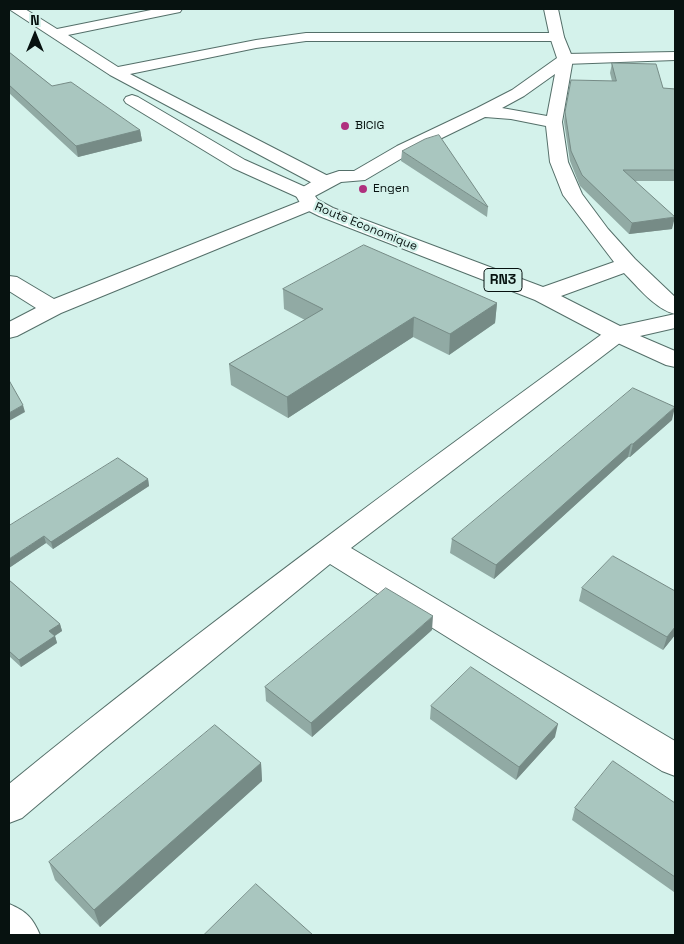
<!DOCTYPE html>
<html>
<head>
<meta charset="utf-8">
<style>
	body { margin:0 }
	#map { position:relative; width:684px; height:944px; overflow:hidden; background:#d4f2eb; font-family:"Space Grotesk",sans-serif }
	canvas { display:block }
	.frame { position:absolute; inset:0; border:10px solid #071210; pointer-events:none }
	.north { position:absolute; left:10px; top:10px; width:50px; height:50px; -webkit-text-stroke:4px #d4f2eb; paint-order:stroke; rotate:0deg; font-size:14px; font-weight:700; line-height:20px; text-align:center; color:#071210 }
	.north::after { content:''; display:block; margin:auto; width:18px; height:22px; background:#071210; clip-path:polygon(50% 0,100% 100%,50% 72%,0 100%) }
</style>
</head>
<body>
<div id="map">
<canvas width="684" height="944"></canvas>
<div class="frame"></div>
<div class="north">N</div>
</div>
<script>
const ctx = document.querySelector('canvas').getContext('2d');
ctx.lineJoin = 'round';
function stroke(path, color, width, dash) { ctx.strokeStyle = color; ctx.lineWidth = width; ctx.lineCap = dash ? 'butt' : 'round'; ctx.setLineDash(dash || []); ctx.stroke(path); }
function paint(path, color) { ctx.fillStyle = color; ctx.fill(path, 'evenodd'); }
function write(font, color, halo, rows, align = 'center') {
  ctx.font = font + ' "Space Grotesk",sans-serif'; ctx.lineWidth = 4.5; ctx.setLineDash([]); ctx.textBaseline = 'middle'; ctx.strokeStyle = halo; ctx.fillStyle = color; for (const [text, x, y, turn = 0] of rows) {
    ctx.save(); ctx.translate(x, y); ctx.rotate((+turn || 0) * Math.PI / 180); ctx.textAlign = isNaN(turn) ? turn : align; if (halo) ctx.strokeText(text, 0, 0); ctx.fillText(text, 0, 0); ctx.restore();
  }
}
const minor = new Path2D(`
	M 9,9 L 25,9 L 57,29 L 156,9 L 182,9 L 180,12 L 175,13 L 68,35 L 118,67 L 256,40 L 306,33 L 557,33 L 562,34 L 564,37 L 562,40 L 557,41 L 306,41 L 256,48 L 130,74 L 332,178 L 334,182 L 332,186 L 325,188 L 318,186 L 110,75 Z
	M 675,52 L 675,60 L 565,64 L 560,62 L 557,59 L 560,56 L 565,54 Z
	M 132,95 L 138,97 L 245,160 L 312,190 L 315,194 L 311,198 L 317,200 L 320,204 L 317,208 L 61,313 L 17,336 L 9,338 L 9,322 L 36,308 L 9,291 L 9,276 L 17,277 L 54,299 L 304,200 L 233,168 L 126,103 L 124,100 L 126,97 Z
	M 617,327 L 625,329 L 629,334 L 625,339 L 351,548 L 675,741 L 675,776 L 662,771 L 330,564 L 100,752 L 22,818 L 9,823 L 9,784 C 204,625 406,477 609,329 Z
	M 9,904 C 26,911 33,918 40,935 L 9,935 Z`);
const highway = new Path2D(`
	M 544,9 L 558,9 L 564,37 L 573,59 L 562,122 L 568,162 L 582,194 L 608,229 L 635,259 L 675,297 L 675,314 C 655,309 638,287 624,273 L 561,296 L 620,326 L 675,314 L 675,328 L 640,336 L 675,351 L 675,367 L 666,365 L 609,339 L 535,300 L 319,216 L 303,208 L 295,194 L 298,190 L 318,178 L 339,171 L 354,171 L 397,146 L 477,108 L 512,90 L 557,58 L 550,37 ZM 555,74 L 547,116 L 502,108 L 524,96 ZM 485,117 L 511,119 L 546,126 L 550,162 L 563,195 L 614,262 L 543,287 L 333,208 L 318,200 L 315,196 L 341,182 L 365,180 L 409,154 Z`);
const wall = new Path2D(`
	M 9,52 L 52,86 L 140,130 L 142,141 L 78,157 L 9,93 Z
	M 612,63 L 663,88 L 675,89 L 675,181 L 635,181 L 672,229 L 629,234 L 580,186 L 570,161 L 564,122 L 565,112 L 612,81 L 610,73 Z
	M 402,151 L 488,207 L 487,217 L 401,161 Z
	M 283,289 L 497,303 L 495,323 L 449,355 L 413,337 L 288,418 L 231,385 L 229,364 L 305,320 L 284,309 Z
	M 672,420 L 630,457 L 628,457 L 494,579 L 450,553 L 452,539 Z
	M 118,458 L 148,479 L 149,486 L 53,549 L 46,543 L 9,568 Z
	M 9,580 L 60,624 L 62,631 L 55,636 L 57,643 L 21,667 L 9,656 Z
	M 582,588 L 675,591 L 675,635 L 663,650 L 579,601 Z
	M 432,630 L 312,737 L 266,701 L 265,687 Z
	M 431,706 L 555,737 L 516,780 L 430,719 Z
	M 261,763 L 262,781 L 100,927 L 55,880 L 49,862 Z
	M 675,803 L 675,890 L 674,892 L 572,820 L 575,808 Z`);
const shadedWall = new Path2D(`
	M 140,130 L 142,141 L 78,157 L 76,146 Z
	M 675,217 L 672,229 L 629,234 L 632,223 Z
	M 497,303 L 495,323 L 449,355 L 450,334 Z
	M 414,317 L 413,337 L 288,418 L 287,397 Z
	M 23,405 L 25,412 L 9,421 L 9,413 Z
	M 675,407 L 672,420 L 630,457 L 633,444 Z
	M 631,444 L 628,457 L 494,579 L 496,565 Z
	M 148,479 L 149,486 L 53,549 L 51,542 Z
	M 44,536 L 46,543 L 9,568 L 9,559 Z
	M 433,616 L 432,630 L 312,737 L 311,723 Z
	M 60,624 L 62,631 L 51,638 L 49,631 Z
	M 675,627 L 675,635 L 663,650 L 667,637 Z
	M 55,636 L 57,643 L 21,667 L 19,660 Z
	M 558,724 L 555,737 L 516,780 L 519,767 Z
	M 261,763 L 262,781 L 100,927 L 94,910 Z`);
const building = new Path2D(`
	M 9,52 L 52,86 L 71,82 L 140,130 L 76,146 L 9,85 Z
	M 612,63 L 656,64 L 663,88 L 675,89 L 675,170 L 623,170 L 675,217 L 632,223 L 582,175 L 571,151 L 565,112 L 571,80 L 616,81 Z
	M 439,135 L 488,207 L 402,151 L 425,139 Z
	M 364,245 L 497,303 L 450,334 L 414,317 L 287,397 L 229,364 L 323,309 L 283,289 Z
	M 10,382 L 23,405 L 9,413 L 9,383 Z
	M 633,388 L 675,407 L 633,444 L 631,444 L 496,565 L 452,539 Z
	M 118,458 L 148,479 L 51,542 L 44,536 L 9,559 L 9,526 Z
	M 613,556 L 675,591 L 675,627 L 667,637 L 582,588 Z
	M 9,580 L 60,624 L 49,631 L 55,636 L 19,660 L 9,651 Z
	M 386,588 L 433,616 L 311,723 L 265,687 Z
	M 471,667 L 558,724 L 519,767 L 431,706 Z
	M 215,725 L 261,763 L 94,910 L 49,862 Z
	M 613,761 L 675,803 L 675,877 L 575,808 Z
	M 256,884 L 313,935 L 204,935 Z`);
const markers = [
	[345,126,5,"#af307e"],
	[363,189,5,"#af307e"]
];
const farPoinames = [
	["BICIG",355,126],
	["Engen",373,189]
];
const farStreetnames = [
	["Route Economique",366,227,22]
];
const shields = [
	[503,280,38]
];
const shieldNames = [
	["RN3",503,280]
];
stroke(minor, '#546f69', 2);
stroke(highway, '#546f69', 2);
paint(minor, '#fff');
paint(highway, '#fff');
paint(wall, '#91aaa4');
paint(shadedWall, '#768b86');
paint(building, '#a9c6bf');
stroke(building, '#768b86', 1);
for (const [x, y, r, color] of markers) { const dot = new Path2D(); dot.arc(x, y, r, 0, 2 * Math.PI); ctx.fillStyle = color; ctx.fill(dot); stroke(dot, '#d4f2eb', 2); }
write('12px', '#071210', '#d4f2eb', farPoinames, 'left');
write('12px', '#071210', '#d4f2eb', farStreetnames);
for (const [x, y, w] of shields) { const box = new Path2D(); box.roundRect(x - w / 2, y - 11.5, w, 23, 4); ctx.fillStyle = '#d4f2eb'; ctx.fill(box); stroke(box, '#071210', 1); }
write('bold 14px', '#071210', null, shieldNames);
</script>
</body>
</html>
